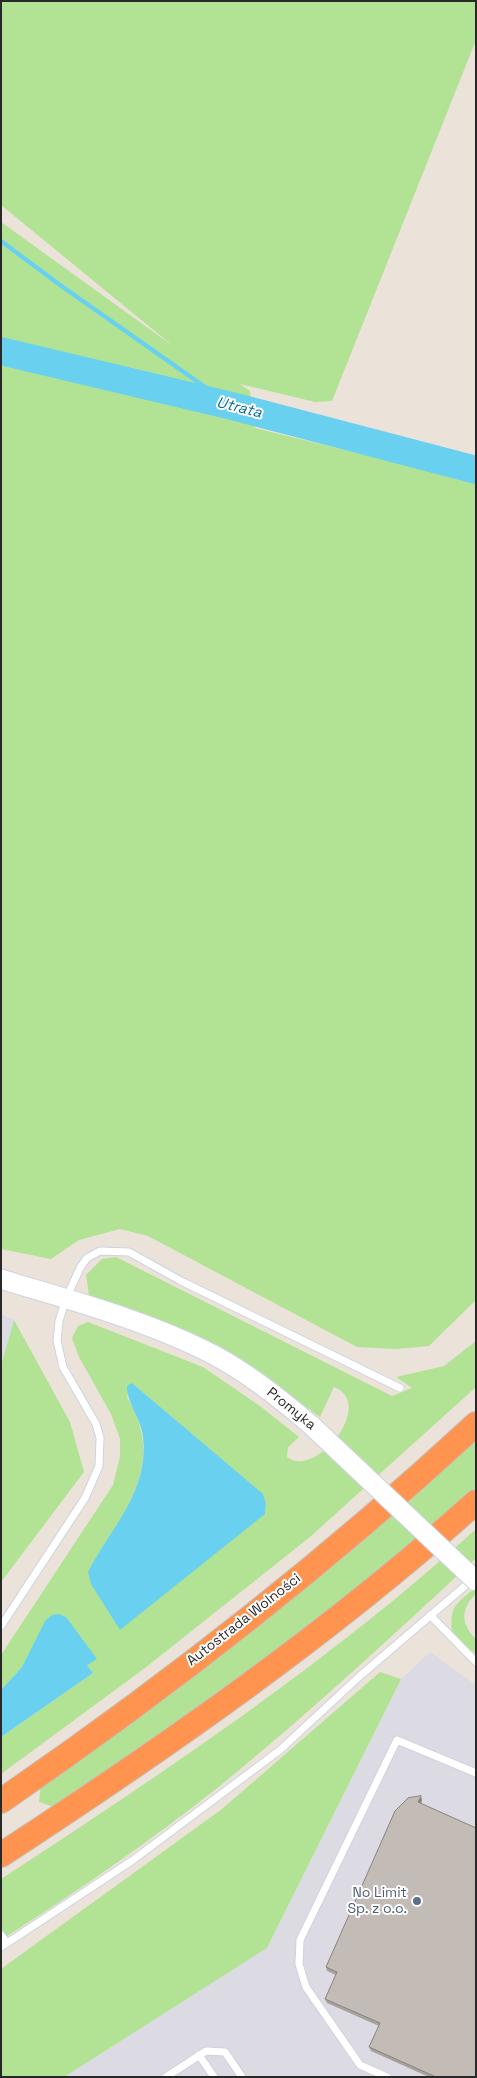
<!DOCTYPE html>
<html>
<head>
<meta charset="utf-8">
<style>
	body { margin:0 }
	#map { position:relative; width:477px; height:2078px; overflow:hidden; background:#ebe2d9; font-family:"Space Grotesk",sans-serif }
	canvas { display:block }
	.frame { position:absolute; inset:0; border:2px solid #282828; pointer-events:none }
</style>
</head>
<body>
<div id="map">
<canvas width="477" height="2078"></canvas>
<div class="frame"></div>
</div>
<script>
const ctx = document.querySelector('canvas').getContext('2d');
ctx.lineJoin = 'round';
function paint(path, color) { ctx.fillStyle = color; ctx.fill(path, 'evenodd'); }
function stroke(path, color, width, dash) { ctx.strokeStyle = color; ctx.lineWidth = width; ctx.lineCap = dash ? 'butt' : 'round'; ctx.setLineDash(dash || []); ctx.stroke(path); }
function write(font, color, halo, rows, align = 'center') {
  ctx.font = font + ' "Space Grotesk",sans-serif'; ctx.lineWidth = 4; ctx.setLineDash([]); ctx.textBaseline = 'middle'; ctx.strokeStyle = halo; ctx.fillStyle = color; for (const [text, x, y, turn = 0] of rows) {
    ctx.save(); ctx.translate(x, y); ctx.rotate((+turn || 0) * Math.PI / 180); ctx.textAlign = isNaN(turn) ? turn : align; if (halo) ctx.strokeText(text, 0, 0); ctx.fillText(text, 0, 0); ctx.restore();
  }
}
const industrial = new Path2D(`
	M 1,1314 L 14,1320 L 1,1365 Z
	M 430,1652 L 476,1685 L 476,2077 L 64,2077 L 267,1948 L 401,1679 Z`);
const green = new Path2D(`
	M 1,1 L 476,1 L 476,40 L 332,401 L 315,402 L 240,384 L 250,391 L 255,428 L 476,482 L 476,1300 L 429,1346 L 396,1349 L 357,1347 L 148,1236 L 120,1229 L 79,1240 L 51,1259 L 1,1249 L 1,222 L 173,346 L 1,205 Z
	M 116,1257 L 392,1396 L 412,1388 L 396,1377 L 444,1366 L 476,1341 L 476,1387 L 310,1537 L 145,1668 L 1,1774 L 1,1737 L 93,1673 L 87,1665 L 33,1647 L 22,1667 L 1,1690 L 1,1655 L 113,1485 L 120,1456 L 120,1439 L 111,1414 L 79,1357 L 72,1338 L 78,1326 L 88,1322 L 203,1367 L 260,1406 L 299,1437 L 288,1447 L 287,1457 C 315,1480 377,1404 334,1387 L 320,1417 L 233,1354 L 196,1335 L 89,1295 L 86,1275 L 102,1259 ZM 132,1383 L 262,1494 L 266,1503 L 265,1514 L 93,1563 C 127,1508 166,1462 127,1397 Z
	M 14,1320 L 70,1422 L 84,1472 L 1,1582 L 1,1365 Z
	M 476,1437 L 476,1490 L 439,1522 L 278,1653 L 54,1807 L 39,1802 L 41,1785 Z
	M 476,1529 L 476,1558 C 393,1636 309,1713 221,1785 C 151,1841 76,1892 1,1940 L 1,1879 C 165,1772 331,1661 476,1529 Z
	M 476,1587 L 476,1594 C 461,1608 460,1624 476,1639 L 476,1654 L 453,1637 C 448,1607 455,1605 476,1587 Z
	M 380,1672 L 401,1679 L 267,1948 L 64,2077 L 1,2077 L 1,1969 L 222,1809 Z`);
const water = new Path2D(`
	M 132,1383 L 263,1494 L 266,1503 L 265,1514 L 120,1630 L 91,1584 L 88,1572 C 111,1527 149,1492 143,1437 C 141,1418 127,1404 127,1386 Z
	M 59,1614 L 66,1617 L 97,1659 L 87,1665 L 93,1673 L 1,1737 L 1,1690 L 22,1667 L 45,1621 L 52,1615 Z`);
const stream = new Path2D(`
	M 1,241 L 60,285 L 232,406`);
const river = new Path2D(`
	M 1,351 L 232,406 L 476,470`);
const lane = new Path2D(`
	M 430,1615 L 476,1662
	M 1,1626 L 85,1498 L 99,1466 L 100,1438 L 96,1424 L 63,1367 L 57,1341 L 59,1321 L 66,1299 L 80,1268 L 87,1258 L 100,1251 L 129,1252 L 181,1281 L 400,1388
	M 1,1935 L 7,1943
	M 1,1947 L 133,1860 L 280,1750 L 361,1675 L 472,1580
	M 199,2055 L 214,2077
	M 166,2077 L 206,2051 L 225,2052 L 242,2077
	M 387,2077 L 360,2065 L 306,1987 L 299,1964 L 300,1940 L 397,1740 L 476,1773`);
const secondary = new Path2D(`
	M 1,1279 C 69,1300 138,1318 202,1349 C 242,1368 278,1397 311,1425`);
const highway = new Path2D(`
	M 1,1801 C 167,1687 328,1561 476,1424
	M 1,1855 C 166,1747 329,1634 476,1502`);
const secondaryBridge = new Path2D(`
	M 311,1425 L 476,1581`);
const wall = new Path2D(`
	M 422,1800 L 421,1803 L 476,2077 L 429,2077 L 371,2051 L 369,2047 L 379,2026 L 327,2003 L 325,1999 L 336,1975 L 327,1971 L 326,1967 Z`);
const shadedWall = new Path2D(`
	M 421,1796 L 422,1800 L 420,1806 L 418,1802 Z`);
const building = new Path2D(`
	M 421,1796 L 418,1802 L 476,1828 L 476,2077 L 436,2077 L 369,2047 L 380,2023 L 325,1999 L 337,1972 L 326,1967 L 395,1811 L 408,1798 Z`);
const markers = [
	[417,1901,5,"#5c6f8a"]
];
const streetNames = [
	["Promyka",291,1409,39],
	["Autostrada Wolności",244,1620,-38]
];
const serviceNames = [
	["No Limit",407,1893],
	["Sp. z o.o.",407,1909]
];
const waterNames = [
	["Utrata",239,408,14]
];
paint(industrial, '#dcdae3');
paint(green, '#b2e394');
paint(water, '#69d1ef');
stroke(stream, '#69d1ef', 4.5);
stroke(river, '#69d1ef', 28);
stroke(lane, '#ced3e1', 9);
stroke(secondary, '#ced3e1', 21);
stroke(highway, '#c3c3c3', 26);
stroke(lane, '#fff', 7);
stroke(secondary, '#fff', 19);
stroke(highway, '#ff9450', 24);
stroke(secondaryBridge, '#ced3e1', 21, []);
stroke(secondaryBridge, '#fff', 19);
paint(wall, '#a8a29d');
paint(shadedWall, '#88847f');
paint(building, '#c3bcb6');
stroke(building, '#88847f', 1);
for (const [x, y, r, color] of markers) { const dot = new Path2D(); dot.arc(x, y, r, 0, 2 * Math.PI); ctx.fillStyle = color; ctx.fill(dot); stroke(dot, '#fff', 2); }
write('14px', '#282828', '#fff', streetNames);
write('14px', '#4e5e75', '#fff', serviceNames, 'right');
write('italic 15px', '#0b6e98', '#fff', waterNames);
</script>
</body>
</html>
